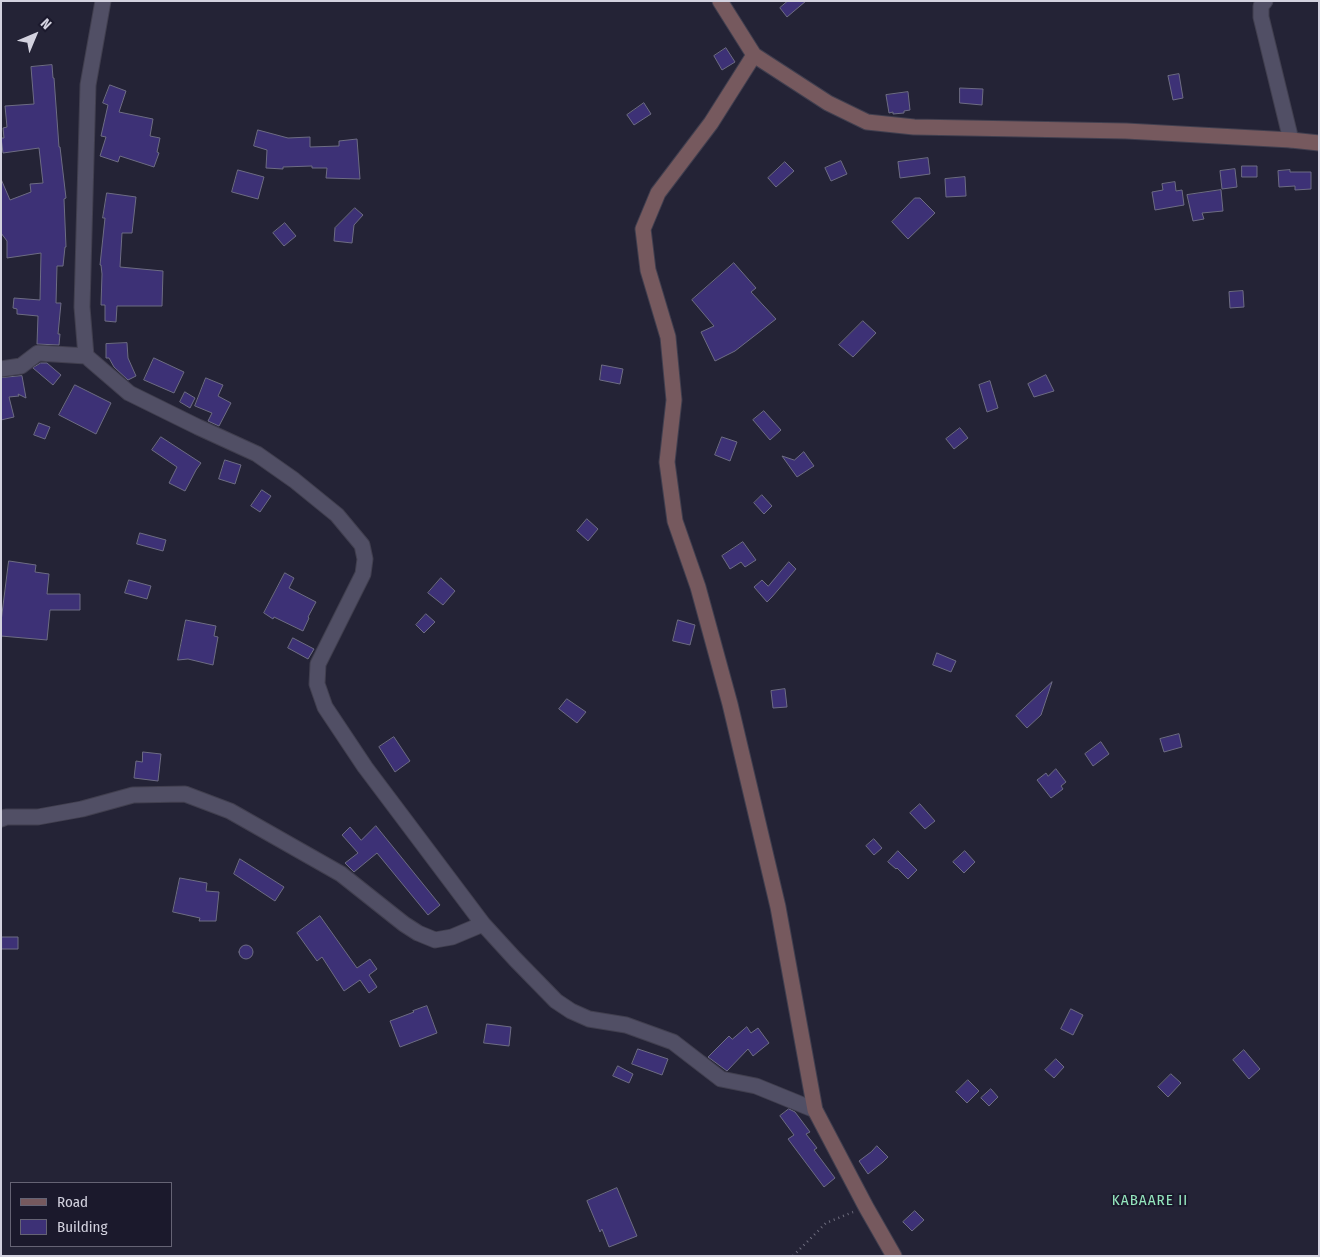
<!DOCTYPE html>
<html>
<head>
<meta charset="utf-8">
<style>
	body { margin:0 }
	#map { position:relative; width:1320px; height:1257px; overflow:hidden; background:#242336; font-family:"Fira Sans Condensed",sans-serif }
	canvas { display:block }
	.frame { position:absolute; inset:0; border:2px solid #d3d2df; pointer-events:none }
	.legend { position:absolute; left:10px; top:1182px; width:162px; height:65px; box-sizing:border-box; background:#1b192c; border:1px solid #656374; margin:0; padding:6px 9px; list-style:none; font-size:15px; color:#d3d2df }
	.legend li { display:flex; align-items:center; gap:10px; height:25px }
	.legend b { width:25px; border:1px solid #656374 }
	.north { position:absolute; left:10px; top:10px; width:50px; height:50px; -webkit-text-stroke:4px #1b192c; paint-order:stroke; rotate:45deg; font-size:14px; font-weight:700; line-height:20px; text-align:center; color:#d3d2df }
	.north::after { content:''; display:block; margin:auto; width:18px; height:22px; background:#d3d2df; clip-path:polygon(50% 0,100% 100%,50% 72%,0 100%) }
</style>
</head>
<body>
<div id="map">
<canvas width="1320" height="1257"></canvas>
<div class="frame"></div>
<ul class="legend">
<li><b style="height:6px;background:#76595e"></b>Road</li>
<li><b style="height:14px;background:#3d3176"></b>Building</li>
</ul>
<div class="north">N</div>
</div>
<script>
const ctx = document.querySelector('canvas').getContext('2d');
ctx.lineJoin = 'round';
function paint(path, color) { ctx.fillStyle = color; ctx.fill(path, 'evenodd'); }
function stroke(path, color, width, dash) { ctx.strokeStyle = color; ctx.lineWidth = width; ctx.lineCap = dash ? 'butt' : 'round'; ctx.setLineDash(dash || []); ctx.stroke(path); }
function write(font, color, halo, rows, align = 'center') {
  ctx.font = font + ' "Fira Sans Condensed",sans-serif'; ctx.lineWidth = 4; ctx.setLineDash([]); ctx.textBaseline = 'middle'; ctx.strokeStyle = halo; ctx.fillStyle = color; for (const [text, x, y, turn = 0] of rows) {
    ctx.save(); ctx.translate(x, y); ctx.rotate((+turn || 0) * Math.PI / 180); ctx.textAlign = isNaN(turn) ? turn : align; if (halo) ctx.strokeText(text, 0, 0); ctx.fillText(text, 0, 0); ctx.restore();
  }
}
const building = new Path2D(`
	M 788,1 L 806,1 L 787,17 L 780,8 Z
	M 726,48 L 735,62 L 722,70 L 714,56 Z
	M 52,65 L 53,78 L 54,78 L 59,147 L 60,147 L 66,198 L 64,199 L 66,247 L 65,247 L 63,266 L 57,266 L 56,303 L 61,303 L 58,334 L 60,334 L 59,345 L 37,344 L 38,316 L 17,314 L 17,309 L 13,308 L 14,298 L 40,300 L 41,253 L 7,258 L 7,241 L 1,233 L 1,179 L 10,200 L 31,192 L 30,184 L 43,183 L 39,148 L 3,153 L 1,138 L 4,138 L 3,128 L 7,127 L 5,106 L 34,104 L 31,67 Z
	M 1179,74 L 1183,98 L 1173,100 L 1168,76 Z
	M 110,85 L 126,91 L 119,112 L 153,119 L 150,136 L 160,138 L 157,152 L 159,153 L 154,167 L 120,156 L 118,162 L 100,156 L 106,137 L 101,136 L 108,105 L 103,103 Z
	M 960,88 L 983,89 L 982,105 L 960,103 Z
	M 908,92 L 910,110 L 904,111 L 904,113 L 893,114 L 893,112 L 889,113 L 886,95 Z
	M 644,103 L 651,114 L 634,125 L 627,115 Z
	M 258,130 L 288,138 L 310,137 L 310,147 L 339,146 L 339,141 L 357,139 L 360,179 L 326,178 L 327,168 L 312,168 L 312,166 L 283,167 L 283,169 L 266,168 L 267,150 L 254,146 Z
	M 928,158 L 930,174 L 900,178 L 898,162 Z
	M 841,161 L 847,174 L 831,181 L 825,168 Z
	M 785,162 L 794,171 L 776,187 L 768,178 Z
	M 1242,166 L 1257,166 L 1257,177 L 1242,177 Z
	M 1235,169 L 1237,187 L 1222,189 L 1220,171 Z
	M 238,170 L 264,177 L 258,199 L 232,192 Z
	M 1290,170 L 1290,172 L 1311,172 L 1311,189 L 1295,190 L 1295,186 L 1279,187 L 1278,171 Z
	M 965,177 L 966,196 L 946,197 L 945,179 Z
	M 1175,182 L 1176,191 L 1182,190 L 1184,205 L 1155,210 L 1152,192 L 1163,190 L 1162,184 Z
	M 1221,190 L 1223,211 L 1202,213 L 1204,219 L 1193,221 L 1187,195 Z
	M 107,193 L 136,197 L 132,233 L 122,233 L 120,267 L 163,271 L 162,306 L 117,306 L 116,322 L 105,321 L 105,305 L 101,305 L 102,274 L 101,265 L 100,265 L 105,218 L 103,218 Z
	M 915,198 L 920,198 L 935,213 L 908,239 L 892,222 Z
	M 355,208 L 363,215 L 354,225 L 352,243 L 334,241 L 335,228 Z
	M 285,223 L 296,236 L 284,246 L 273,233 Z
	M 734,263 L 756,288 L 751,292 L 776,319 L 735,351 L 715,361 L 701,332 L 714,326 L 692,300 Z
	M 1243,291 L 1244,307 L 1230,308 L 1229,292 Z
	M 863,321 L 876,333 L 853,357 L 839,345 Z
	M 127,343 L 128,358 L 136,376 L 128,380 L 114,367 L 109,358 L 106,358 L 106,344 Z
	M 154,358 L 184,372 L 174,393 L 144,380 Z
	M 41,363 L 47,363 L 61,375 L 53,385 L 33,368 Z
	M 602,365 L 623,369 L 620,384 L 600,380 Z
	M 1046,375 L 1054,391 L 1034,397 L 1028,384 Z
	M 22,376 L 26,398 L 18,394 L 19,396 L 9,397 L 14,417 L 1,420 L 1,378 Z
	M 206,378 L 223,385 L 218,396 L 231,403 L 219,426 L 208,421 L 212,413 L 195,406 Z
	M 990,381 L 998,408 L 987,412 L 979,385 Z
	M 75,385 L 111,403 L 96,434 L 59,415 Z
	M 185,392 L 195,398 L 190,408 L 180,402 Z
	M 764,411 L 781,430 L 770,440 L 753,420 Z
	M 39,423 L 50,427 L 45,439 L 34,435 Z
	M 960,428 L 968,438 L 954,449 L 946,439 Z
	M 161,437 L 201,463 L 196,470 L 185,491 L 169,483 L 177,467 L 152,450 Z
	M 722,437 L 737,442 L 730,461 L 715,455 Z
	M 804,452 L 814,466 L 797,477 L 782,456 L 794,460 Z
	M 225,460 L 241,465 L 235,484 L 219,479 Z
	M 262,490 L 271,496 L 260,512 L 251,506 Z
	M 762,495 L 772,506 L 764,514 L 754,503 Z
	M 587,519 L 598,529 L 588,541 L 577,531 Z
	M 140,533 L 166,540 L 163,551 L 137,544 Z
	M 743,542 L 756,560 L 745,567 L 741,562 L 730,569 L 722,556 Z
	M 9,561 L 36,565 L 35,572 L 49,574 L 47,594 L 80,594 L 80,610 L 50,610 L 47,640 L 1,636 L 1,622 Z
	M 789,562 L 796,569 L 772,597 L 767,602 L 754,587 L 762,580 L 768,586 Z
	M 285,573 L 294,578 L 289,588 L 316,602 L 308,617 L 309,618 L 303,631 L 274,617 L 273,619 L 264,613 Z
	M 441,578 L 455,591 L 443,605 L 428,593 Z
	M 129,580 L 151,586 L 147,599 L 125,593 Z
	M 426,614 L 435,622 L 424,633 L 416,625 Z
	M 186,620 L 216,626 L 214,636 L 218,637 L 213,665 L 188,659 L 178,660 Z
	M 678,620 L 695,625 L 690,645 L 673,641 Z
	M 293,638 L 314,649 L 308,659 L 288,648 Z
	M 937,653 L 956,661 L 951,672 L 933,665 Z
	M 1052,682 L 1041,715 L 1027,728 L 1016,716 Z
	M 785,689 L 787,707 L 773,708 L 771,691 Z
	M 567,699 L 586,712 L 577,723 L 559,709 Z
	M 1179,734 L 1182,747 L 1164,752 L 1160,739 Z
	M 394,737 L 410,761 L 395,772 L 379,747 Z
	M 1101,742 L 1109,754 L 1093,766 L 1085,754 Z
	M 143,752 L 161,754 L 158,781 L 134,778 L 136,761 L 142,762 Z
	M 1056,769 L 1066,782 L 1061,786 L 1063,789 L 1051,798 L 1037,780 L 1046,773 L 1048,776 Z
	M 920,804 L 935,821 L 925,829 L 910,813 Z
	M 376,826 L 440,905 L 428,915 L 377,853 L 354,872 L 345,863 L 358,853 L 342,835 L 350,827 L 361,840 Z
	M 874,839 L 882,848 L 874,855 L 866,846 Z
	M 898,851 L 917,870 L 908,879 L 897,868 L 896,869 L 888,862 Z
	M 965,851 L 975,862 L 964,873 L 953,862 Z
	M 240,859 L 284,887 L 275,901 L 234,874 Z
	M 180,878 L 207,883 L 206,891 L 219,892 L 216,921 L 199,921 L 200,918 L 173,912 Z
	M 320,916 L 357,968 L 370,959 L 377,969 L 369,975 L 377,987 L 369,993 L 360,980 L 344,991 L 322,957 L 317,961 L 297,933 Z
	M 2,937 L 18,937 L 18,949 L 2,949 Z
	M239 952a7 7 0 1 1 14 0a7 7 0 1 1-14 0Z
	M 427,1006 L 437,1033 L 400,1047 L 390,1021 L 414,1012 L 413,1011 Z
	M 1071,1009 L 1083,1015 L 1073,1035 L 1061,1029 Z
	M 487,1024 L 511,1027 L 509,1046 L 484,1043 Z
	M 747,1027 L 751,1033 L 758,1028 L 769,1043 L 753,1056 L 748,1049 L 727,1071 L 708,1057 L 729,1036 L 732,1039 Z
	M 638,1049 L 668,1059 L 662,1075 L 632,1064 Z
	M 1244,1050 L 1260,1069 L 1249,1079 L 1233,1060 Z
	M 1056,1059 L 1064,1067 L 1054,1078 L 1045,1070 Z
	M 618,1066 L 633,1074 L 629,1083 L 613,1076 Z
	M 1171,1074 L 1181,1083 L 1168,1097 L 1158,1087 Z
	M 968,1080 L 979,1091 L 967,1103 L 956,1092 Z
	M 991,1089 L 998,1097 L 989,1106 L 981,1098 Z
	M 789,1109 L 795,1112 L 810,1132 L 806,1134 L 817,1148 L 814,1150 L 835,1178 L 824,1187 L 788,1139 L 794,1135 L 780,1116 Z
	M 877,1146 L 888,1157 L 883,1162 L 868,1174 L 859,1161 L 871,1152 Z
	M 617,1188 L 637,1236 L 609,1247 L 602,1229 L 600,1232 L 587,1201 Z
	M 915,1211 L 924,1220 L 912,1231 L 903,1222 Z`);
const path = new Path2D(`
	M 793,1256 L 826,1223 L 853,1212`);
const street = new Path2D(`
	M 103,1 L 88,85 L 82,307 L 86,356 L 129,393 L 198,427 L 257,454 L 294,480 L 337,515 L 362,545 L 365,559 L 363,574 L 318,664 L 317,684 L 325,707 L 365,767 L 483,924
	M 1265,1 L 1261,6 L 1261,17 L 1291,140
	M 1,369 L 21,366 L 38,353 L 86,356
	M 1,819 L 6,817 L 38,817 L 82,809 L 133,795 L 185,794 L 230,811 L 341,874 L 404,924 L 418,933 L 435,940 L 452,937 L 483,924 L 515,959 L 556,1001 L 571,1011 L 589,1019 L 626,1025 L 673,1042 L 721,1079 L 756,1086 L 815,1110`);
const secondary = new Path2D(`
	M 720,1 L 754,55 L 828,103 L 867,122 L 914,127 L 1126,131 L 1291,140 L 1319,143
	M 754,55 L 711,123 L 658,193 L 643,229 L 648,270 L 668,337 L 674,400 L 667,462 L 675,521 L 698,587 L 730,704 L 778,907 L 815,1110 L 866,1207 L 894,1256`);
const quarterNames = [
	["KABAARE II",1150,1201]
];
paint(building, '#3d3176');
stroke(building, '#6d6c83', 1);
stroke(street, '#413f4f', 17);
stroke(secondary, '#413f4f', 17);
stroke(path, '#6e6d7e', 2.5, [1, 4]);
stroke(street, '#514f65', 15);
stroke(secondary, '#76595e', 15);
ctx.letterSpacing = '1px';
write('15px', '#95e7be', '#1b192c', quarterNames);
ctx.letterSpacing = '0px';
</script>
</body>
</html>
